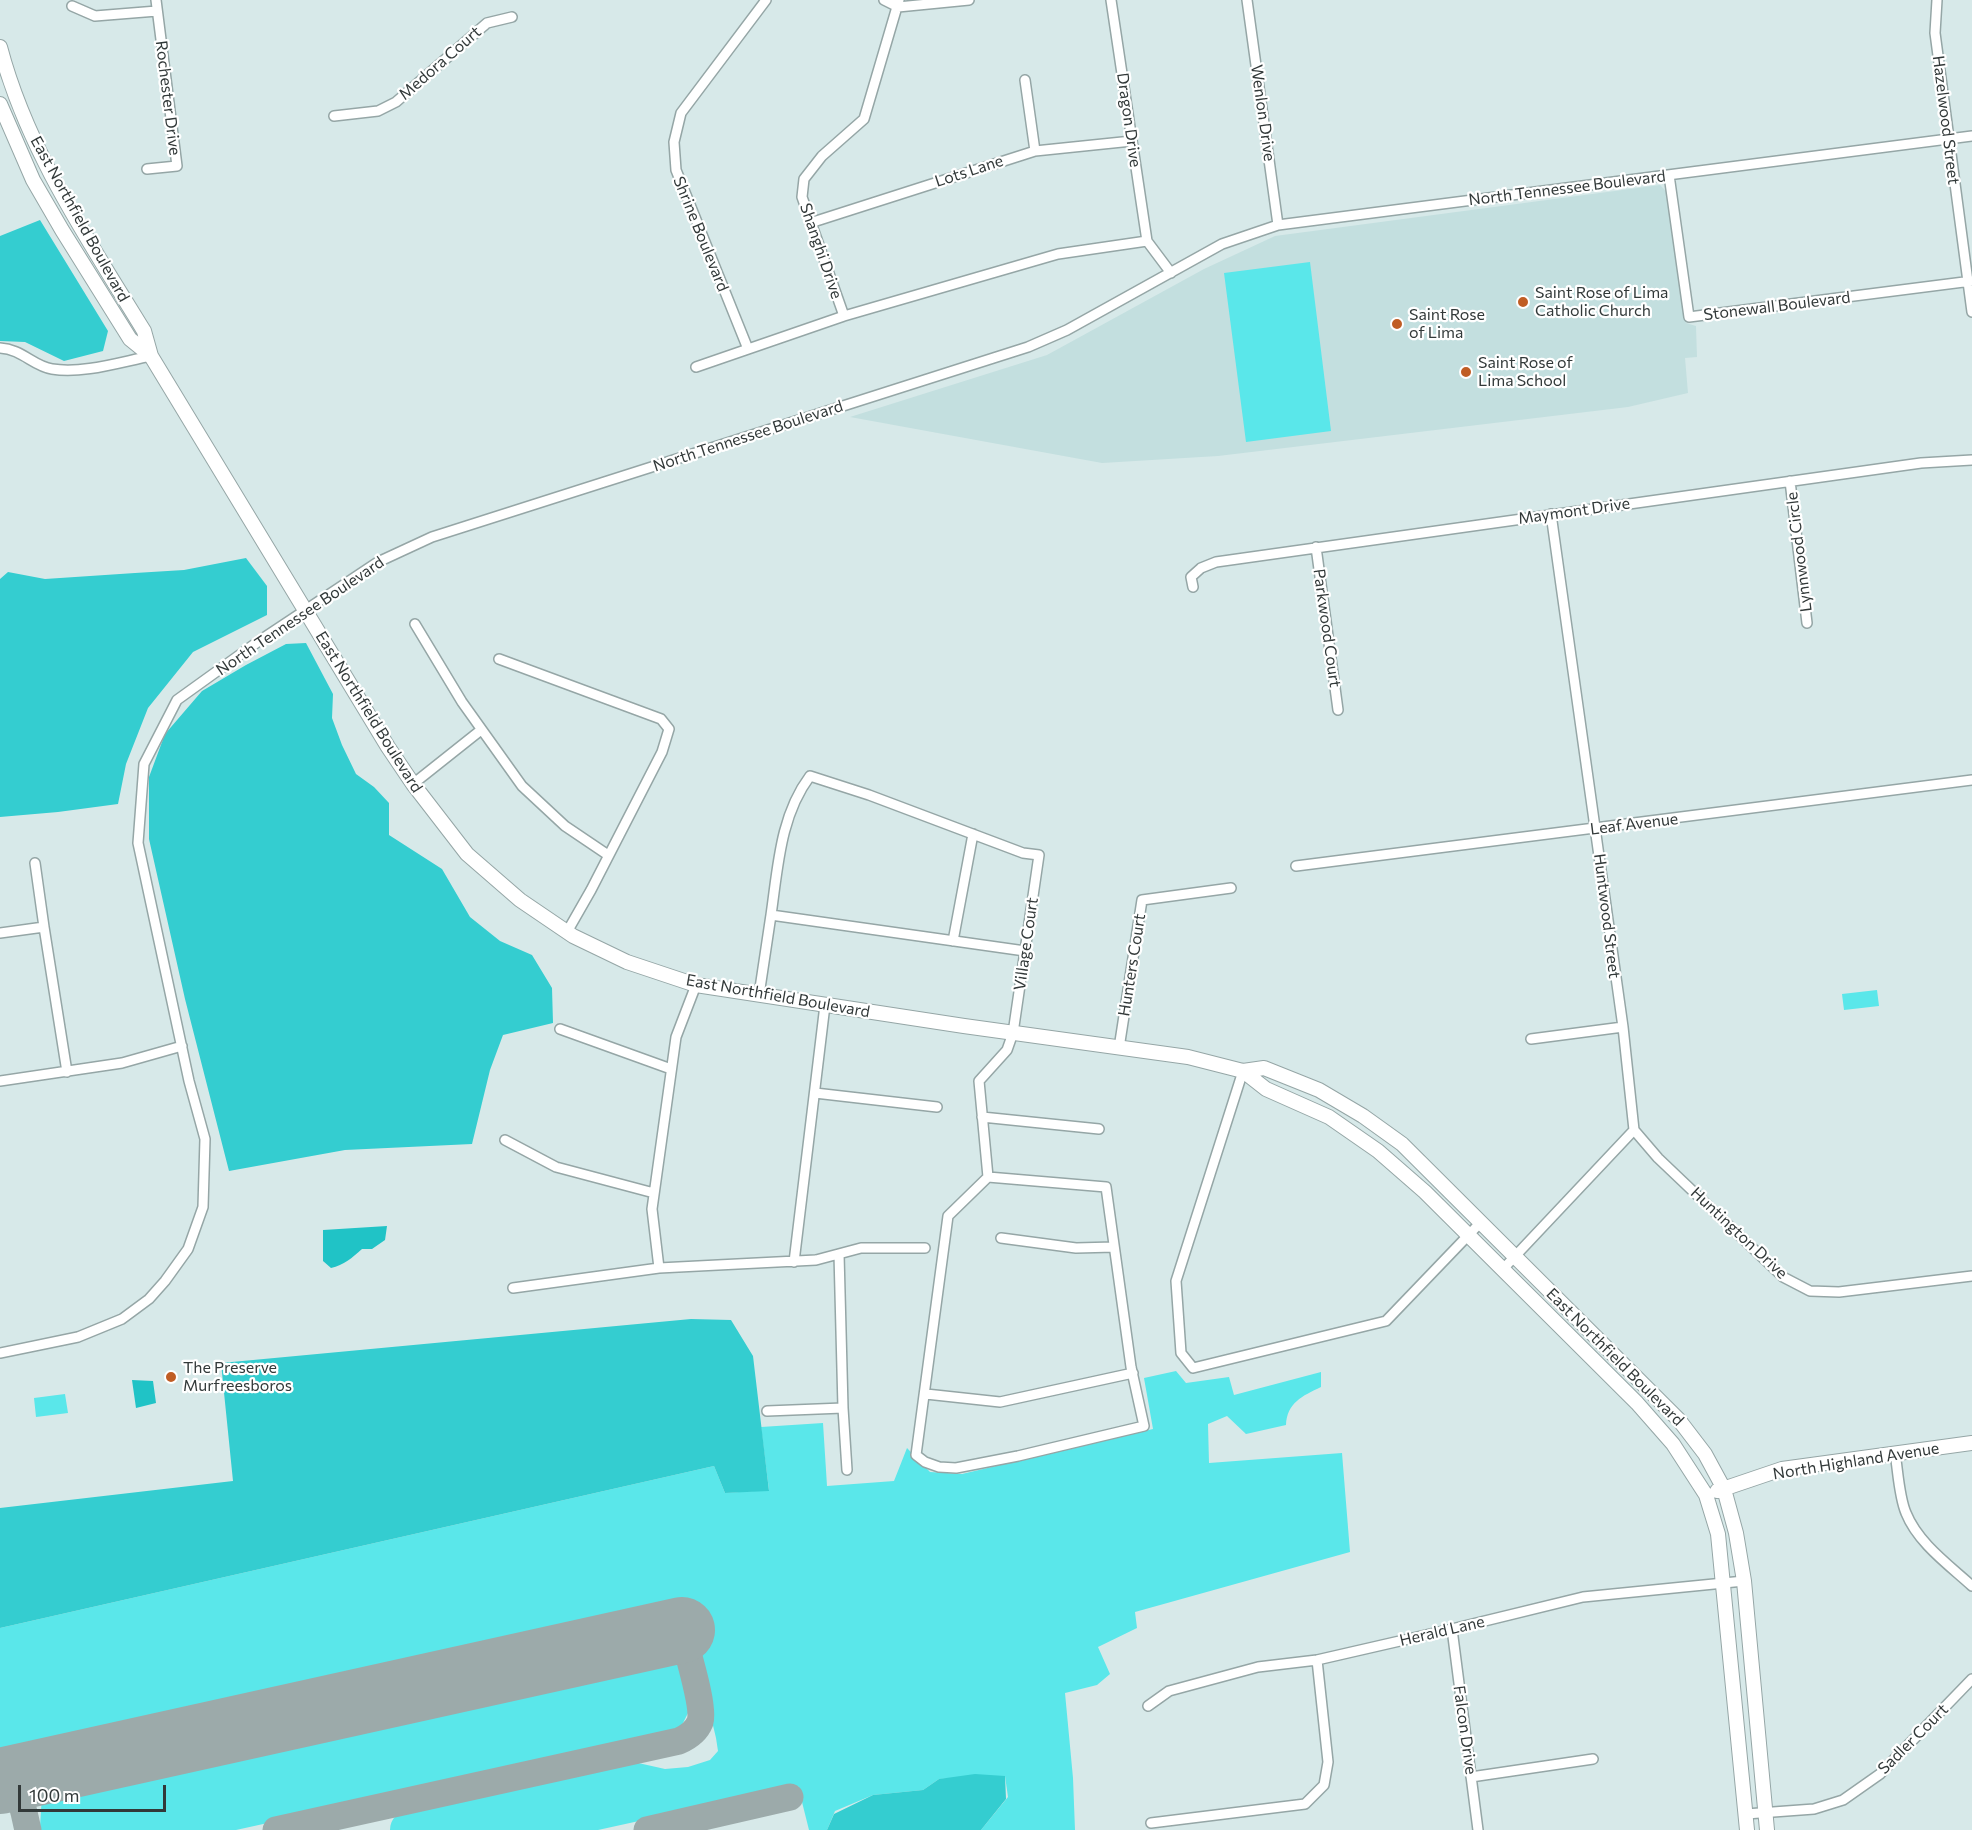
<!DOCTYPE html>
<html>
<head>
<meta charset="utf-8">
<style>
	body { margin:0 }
	#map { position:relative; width:1972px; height:1830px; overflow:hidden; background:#d7e9e9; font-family:Commissioner,sans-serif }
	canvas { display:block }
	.scale { position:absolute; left:18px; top:1785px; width:148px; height:27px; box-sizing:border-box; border:3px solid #323939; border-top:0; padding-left:8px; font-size:18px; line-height:21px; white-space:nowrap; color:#323939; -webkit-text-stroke:4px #fff; paint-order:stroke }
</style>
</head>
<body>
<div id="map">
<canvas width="1972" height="1830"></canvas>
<div class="scale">100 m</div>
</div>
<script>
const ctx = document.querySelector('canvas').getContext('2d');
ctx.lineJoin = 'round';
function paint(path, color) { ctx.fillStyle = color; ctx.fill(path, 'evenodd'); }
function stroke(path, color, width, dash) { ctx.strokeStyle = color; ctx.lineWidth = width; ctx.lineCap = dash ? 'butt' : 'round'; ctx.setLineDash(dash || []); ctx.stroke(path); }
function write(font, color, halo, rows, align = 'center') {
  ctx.font = font + ' Commissioner,sans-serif'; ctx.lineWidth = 4.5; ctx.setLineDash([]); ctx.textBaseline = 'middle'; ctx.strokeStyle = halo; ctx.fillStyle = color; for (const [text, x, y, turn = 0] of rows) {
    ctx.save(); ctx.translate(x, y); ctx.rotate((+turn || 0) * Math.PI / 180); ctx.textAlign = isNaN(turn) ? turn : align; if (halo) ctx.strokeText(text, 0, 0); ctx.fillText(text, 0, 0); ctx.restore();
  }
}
const built = new Path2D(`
	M 1660,185 L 1667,192 L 1686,323 L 1696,326 L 1697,357 L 1685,358 L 1688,393 L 1628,407 L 1218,456 L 1102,463 L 850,417 L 1047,355 L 1204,269 L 1275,236 Z`);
const green = new Path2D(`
	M 1310,262 L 1331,431 L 1246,442 L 1224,273 Z
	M 1877,990 L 1879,1006 L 1844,1010 L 1842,994 Z
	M 1176,1371 L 1186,1383 L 1229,1377 L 1234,1395 L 1321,1372 L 1321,1387 C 1302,1396 1287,1403 1286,1425 L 1246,1434 L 1227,1416 L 1208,1424 L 1209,1463 L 1342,1453 L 1350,1552 L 1135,1612 L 1137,1628 L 1098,1647 L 1110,1674 L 1097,1685 L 1065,1693 L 1073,1778 L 1075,1830 L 981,1830 L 1008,1797 L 1005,1776 L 939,1779 L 923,1790 L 873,1795 L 835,1811 L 827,1830 L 809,1830 L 798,1786 L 598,1830 L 390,1830 C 390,1818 399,1812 409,1808 L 625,1760 L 665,1769 L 688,1767 L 710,1760 L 718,1751 L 716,1738 L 684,1603 L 0,1757 L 0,1628 L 714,1466 L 725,1493 L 769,1490 L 761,1427 L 823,1423 L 827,1486 L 894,1481 L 907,1448 L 930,1472 L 962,1474 L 1153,1429 L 1144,1378 Z
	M 65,1394 L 68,1413 L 36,1417 L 34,1398 Z
	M 665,1655 L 681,1666 L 692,1705 L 679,1731 L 585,1753 L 236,1830 L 41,1830 L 40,1827 L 42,1794 Z`);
const forest = new Path2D(`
	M 40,220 L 108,331 L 103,351 L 64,361 L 25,342 L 0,341 L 0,236 Z
	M 246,558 L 267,586 L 267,615 L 193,652 L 148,708 L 126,764 L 118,804 L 58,812 L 0,817 L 0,579 L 8,572 L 45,579 L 135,573 L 184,570 Z
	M 306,643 L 333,694 L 332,718 L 342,745 L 356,774 L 374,787 L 389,803 L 389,835 L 442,869 L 470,917 L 500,941 L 532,955 L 552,988 L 553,1023 L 503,1035 L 490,1070 L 472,1144 L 345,1150 L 229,1171 L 185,999 L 149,839 L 149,777 L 165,734 L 202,691 L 246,665 L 286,644 Z
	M 691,1319 L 731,1320 L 753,1356 L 769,1491 L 725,1493 L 714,1466 L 0,1628 L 0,1508 L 233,1481 L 221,1363 Z
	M 975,1774 L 1005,1776 L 1006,1799 L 981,1830 L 827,1830 L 834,1814 L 873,1795 L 923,1790 L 939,1779 Z`);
const water = new Path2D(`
	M 387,1226 L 385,1240 L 372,1249 L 362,1249 C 352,1258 344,1265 331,1268 L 323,1261 L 323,1230 Z
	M 132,1380 L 153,1381 L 156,1403 L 136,1408 Z`);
const taxiway = new Path2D(`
	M 0,1784 C 23,1789 23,1811 28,1830
	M 22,1802 C 21,1789 27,1780 38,1773
	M 276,1830 L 679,1741 C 688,1737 696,1732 700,1722 C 705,1706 686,1649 682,1630
	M 647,1830 L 790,1797`);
const runway = new Path2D(`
	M 0,1781 L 682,1630`);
const street = new Path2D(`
	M 884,0 L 898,7 L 969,0
	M 1111,0 L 1147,241
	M 1247,0 L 1278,225
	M 1937,0 L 1935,33 L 1972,312
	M 72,6 L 95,16 L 157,11
	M 1025,80 L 1035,151
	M 334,116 L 378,111 L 396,102 L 487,23 L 512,17
	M 147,169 L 177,166 L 156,0
	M 1669,175 L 1689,317 L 1972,281
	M 810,223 L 1035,151 L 1132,141
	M 844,316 L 802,197 L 804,179 L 822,156 L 864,119 L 899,0
	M 0,348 C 22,349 33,366 52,369 C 83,374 120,362 151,356
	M 748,349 L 676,170 L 674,142 L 681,113 L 766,0
	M 696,367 L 844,316 L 1058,254 L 1147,241 L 1171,273
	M 1790,481 L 1807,623
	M 1316,547 L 1338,710
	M 1193,587 L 1191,577 L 1201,568 L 1216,562 L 1921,463 L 1972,460
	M 415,624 L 462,702 L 522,786 L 565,826 L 608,855
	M 499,659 L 661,719 L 669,729 L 662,752 L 591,890 L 567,932
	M 413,784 L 481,730
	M 35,863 L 44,927
	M 1296,866 L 1972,780
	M 771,915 C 778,867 780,816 810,776 L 869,795 L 1023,853 L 1039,855 L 1013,1033 L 1007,1050 L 979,1081 L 988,1177 L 948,1216 L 916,1455 L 925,1462 L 939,1467 L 956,1468 L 1018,1456 L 1144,1426 L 1131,1367 L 1106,1187 L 988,1177
	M 0,933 L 44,927 L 67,1072
	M 953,941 L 973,834
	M 759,995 L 771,915 L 1025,951
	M 560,1029 L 671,1069
	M 1531,1039 L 1623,1027
	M 1119,1048 L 1142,900 L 1231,888
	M 1243,1071 L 1176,1281 L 1181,1353 L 1193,1368 L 1386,1321 L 1481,1222
	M 0,1081 L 122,1063 L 182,1046
	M 815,1093 L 937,1107
	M 982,1117 L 1099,1129
	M 1634,1130 L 1658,1158 L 1783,1277 L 1810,1291 L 1839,1292 L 1972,1276
	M 505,1140 L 556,1167 L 654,1193
	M 1001,1238 L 1076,1248 L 1114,1247
	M 794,1262 L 825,1005
	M 659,1268 L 652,1209 L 676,1037 L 696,985
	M 1503,1269 L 1634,1130 L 1623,1027 L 1551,514
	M 513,1288 L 659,1268 L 816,1260 L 861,1248 L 925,1248
	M 0,1353 L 78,1337 L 122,1319 L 149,1299 L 165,1281 L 188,1249 L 203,1207 L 205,1139 L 189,1081 L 138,843 L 144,764 L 177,700 L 259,641 L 378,562 L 432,537 L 1028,347 L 1067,330 L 1222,244 L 1278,225 L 1972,136
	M 926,1394 L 1000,1402 L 1133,1373
	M 843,1408 L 847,1470
	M 767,1411 L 843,1408 L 839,1254
	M 1895,1453 C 1898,1471 1899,1497 1906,1513 C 1918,1543 1949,1565 1972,1586
	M 1452,1629 L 1478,1830
	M 1148,1706 L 1169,1691 L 1258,1667 L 1317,1660 L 1452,1629 L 1583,1597 L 1744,1581
	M 1471,1777 L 1593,1759
	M 1746,1814 L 1814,1809 L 1843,1800 L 1880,1774 L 1972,1679
	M 1151,1823 L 1305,1804 L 1324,1785 L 1328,1762 L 1317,1660`);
const secondary = new Path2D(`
	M 0,47 C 27,150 89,241 144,331 L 151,356 L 388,747 L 413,784 L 467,854 L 520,900 L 573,936 L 627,962 L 696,985 L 964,1026 L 1188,1057 L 1243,1071 L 1264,1068 L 1319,1090 L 1363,1116 L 1402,1144 L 1679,1420 L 1705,1454 L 1724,1489 L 1736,1533 L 1744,1581 L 1767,1830
	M 0,104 L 33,180 L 62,230 L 130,339 L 151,356
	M 1243,1071 L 1266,1089 L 1329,1117 L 1378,1151 L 1425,1192 L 1637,1403 L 1673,1444 L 1706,1495 L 1718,1534 L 1747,1830
	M 1717,1491 L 1782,1469 L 1972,1443`);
const markers = [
	[1523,302,6,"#c05d24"],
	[1397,324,6,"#c05d24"],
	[1466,372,6,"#c05d24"],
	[171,1377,6,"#c05d24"]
];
const streetNames = [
	["Medora Court",440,63,-41],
	["Rochester Drive",168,98,83],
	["Wenlon Drive",1263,113,82],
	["Dragon Drive",1129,120,82],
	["Hazelwood Street",1946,120,83],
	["Lots Lane",969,171,-18],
	["North Tennessee Boulevard",1567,188,-7],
	["East Northfield Boulevard",80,219,61],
	["Shrine Boulevard",701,234,68],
	["Shanghi Drive",821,251,71],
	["Stonewall Boulevard",1777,306,-7],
	["North Tennessee Boulevard",748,436,-18],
	["Maymont Drive",1574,511,-8],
	["Lynnwood Circle",1799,552,-97],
	["North Tennessee Boulevard",300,616,-34],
	["Parkwood Court",1327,628,82],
	["East Northfield Boulevard",369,712,58],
	["Leaf Avenue",1634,824,-7],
	["Huntwood Street",1607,916,83],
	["Village Court",1026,944,-82],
	["Hunters Court",1132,965,-81],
	["East Northfield Boulevard",778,996,10],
	["Huntington Drive",1739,1233,43],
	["East Northfield Boulevard",1615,1357,45],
	["North Highland Avenue",1856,1461,-9],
	["Herald Lane",1442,1631,-13],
	["Falcon Drive",1465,1730,82],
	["Sadler Court",1913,1739,-45]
];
const poiNames = [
	["Saint Rose of Lima",1535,293],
	["Catholic Church",1535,311],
	["Saint Rose",1409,315],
	["of Lima",1409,333],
	["Saint Rose of",1478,363],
	["Lima School",1478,381],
	["The Preserve",183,1368],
	["Murfreesboros",183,1386]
];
paint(built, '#c3dfdf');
paint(green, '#5ae7ea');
paint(forest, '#34cdd0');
paint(water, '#20c3c6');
stroke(taxiway, '#9caaaa', 27);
stroke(runway, '#9caaaa', 66);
stroke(street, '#95a6a6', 12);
stroke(secondary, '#95a6a6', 16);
stroke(street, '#fff', 9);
stroke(secondary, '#fff', 14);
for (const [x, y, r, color] of markers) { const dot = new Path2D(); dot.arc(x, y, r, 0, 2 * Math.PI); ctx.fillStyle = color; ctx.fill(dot); stroke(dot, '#fff', 2); }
write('16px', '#323939', '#fff', streetNames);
write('16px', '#323939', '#fff', poiNames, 'left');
</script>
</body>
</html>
